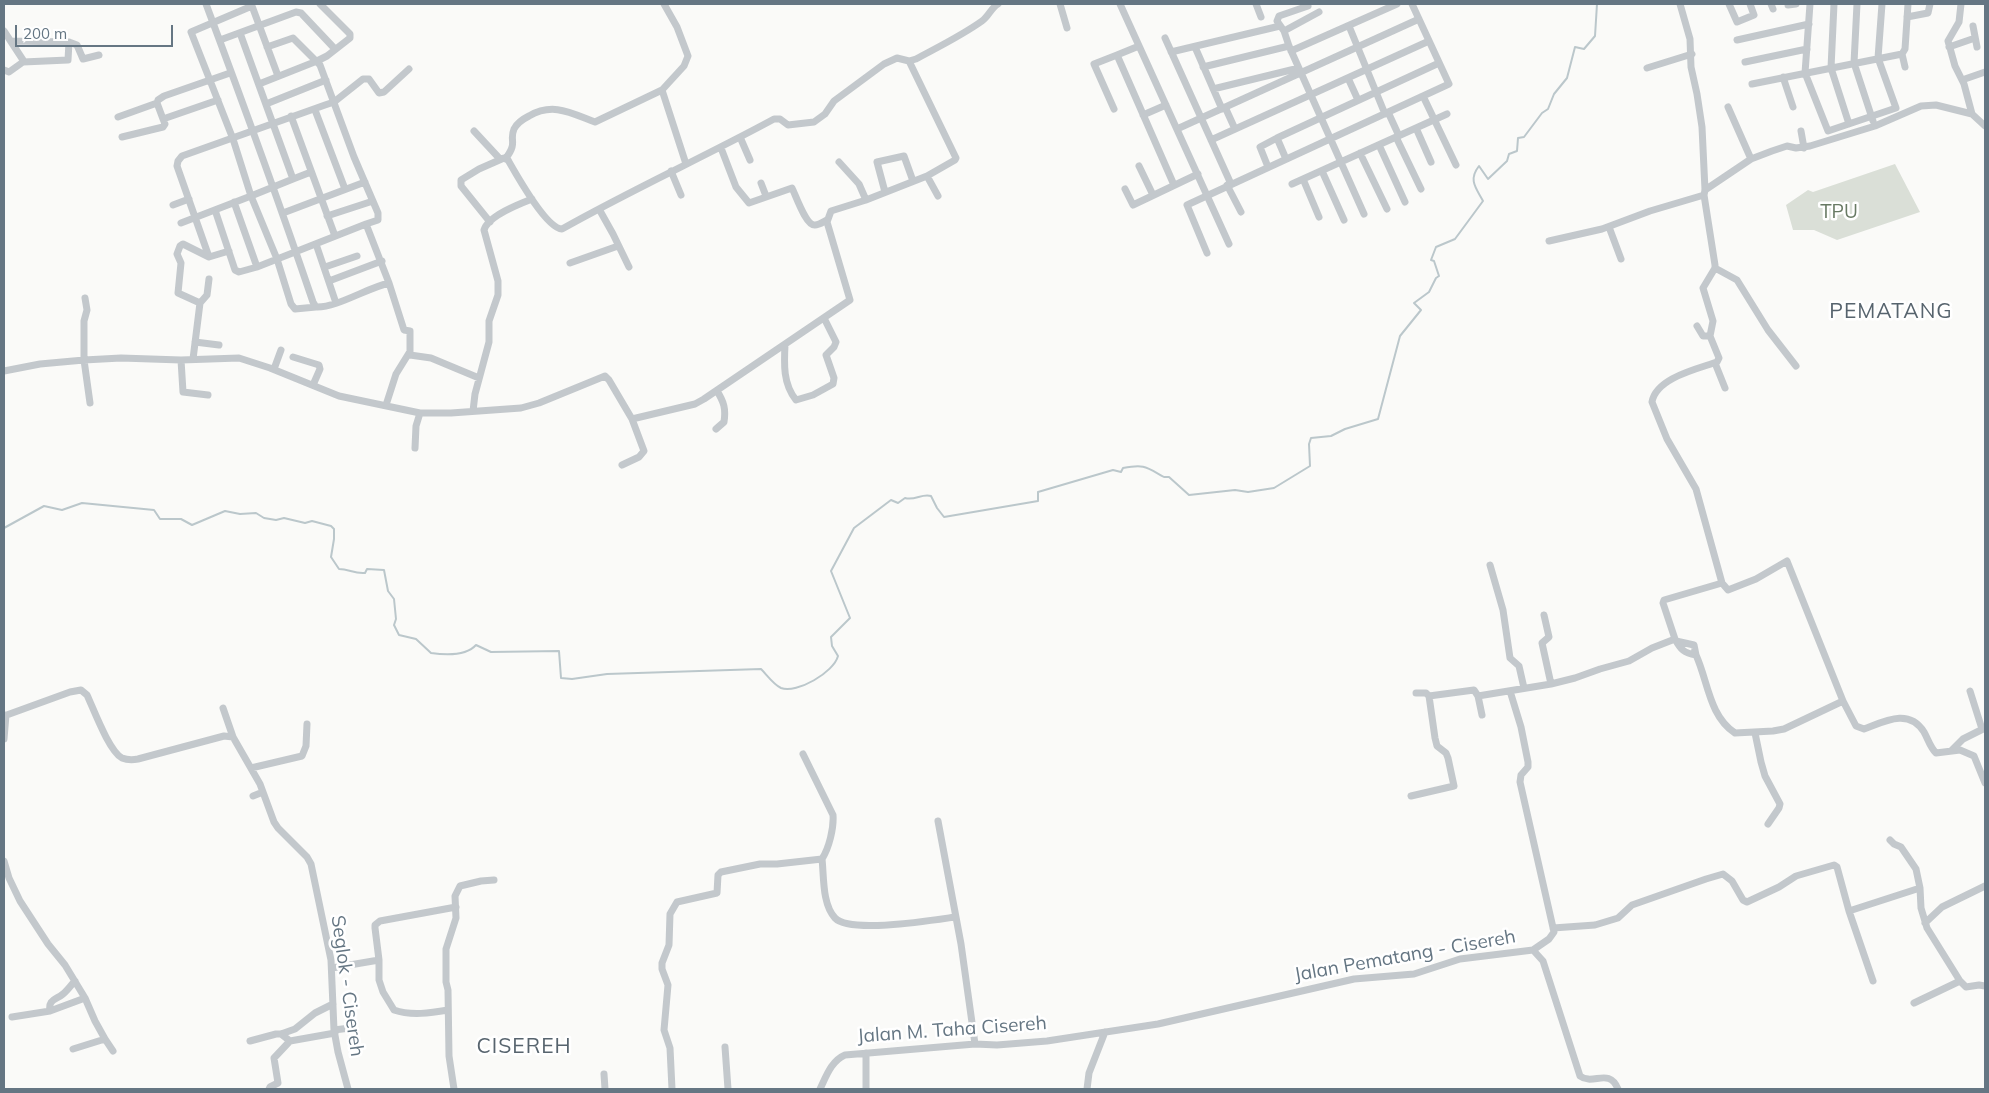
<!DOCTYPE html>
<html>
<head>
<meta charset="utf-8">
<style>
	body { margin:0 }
	#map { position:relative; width:1989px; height:1093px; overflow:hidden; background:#fafaf8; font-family:Mulish,sans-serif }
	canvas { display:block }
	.frame { position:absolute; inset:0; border:5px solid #657683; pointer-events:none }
	.scale { position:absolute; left:15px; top:25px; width:158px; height:22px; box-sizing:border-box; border:2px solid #657683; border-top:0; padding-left:6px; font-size:15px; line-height:18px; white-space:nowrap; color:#657683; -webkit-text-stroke:4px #fff; paint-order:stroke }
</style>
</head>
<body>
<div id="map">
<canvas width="1989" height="1093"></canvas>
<div class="frame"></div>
<div class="scale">200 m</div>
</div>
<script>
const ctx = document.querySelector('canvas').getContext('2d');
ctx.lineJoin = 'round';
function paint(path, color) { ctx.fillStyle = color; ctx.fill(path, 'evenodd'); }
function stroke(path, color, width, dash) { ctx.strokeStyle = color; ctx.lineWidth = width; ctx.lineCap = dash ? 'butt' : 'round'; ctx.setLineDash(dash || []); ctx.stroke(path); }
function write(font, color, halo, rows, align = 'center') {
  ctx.font = font + ' Mulish,sans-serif'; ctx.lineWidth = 5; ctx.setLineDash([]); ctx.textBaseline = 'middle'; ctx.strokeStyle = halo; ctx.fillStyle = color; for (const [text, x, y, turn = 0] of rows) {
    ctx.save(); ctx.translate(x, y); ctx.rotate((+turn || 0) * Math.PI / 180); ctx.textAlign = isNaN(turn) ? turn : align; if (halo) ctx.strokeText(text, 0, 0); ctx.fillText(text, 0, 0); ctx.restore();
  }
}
const green = new Path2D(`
	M 1895,164 L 1920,212 L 1837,240 L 1814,230 L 1793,230 L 1786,205 L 1808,190 L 1813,192 Z`);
const stream = new Path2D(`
	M 4,528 L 44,506 L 62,510 L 82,503 L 154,510 L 160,519 L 181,519 L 192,525 L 225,511 L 240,514 L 256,513 L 264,518 L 276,520 L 284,518 L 305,523 L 312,521 L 331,526 L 334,529 L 334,539 L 331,557 L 339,569 C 349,569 354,574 365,573 L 367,569 L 384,570 L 388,591 L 394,599 L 396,619 L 394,625 L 399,635 L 416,639 L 431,653 C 445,655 466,656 476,645 L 491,652 L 559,651 L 561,678 L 572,679 L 607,674 L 761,669 C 767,675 773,684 781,688 C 797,694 834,672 838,656 L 832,646 L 831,637 L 850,618 L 831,571 L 854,528 L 891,500 L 898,503 L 905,498 C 915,501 922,493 931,496 L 937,508 L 944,517 L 1038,501 L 1038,492 L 1113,470 L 1121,472 L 1123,468 C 1145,464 1146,467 1164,477 L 1169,477 L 1189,495 L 1235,490 L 1248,492 L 1274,488 L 1310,466 L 1309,444 L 1311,438 L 1331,436 L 1345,429 L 1378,419 L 1400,336 L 1421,310 L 1414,303 L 1429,292 L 1436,278 L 1439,276 L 1434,261 L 1431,260 L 1436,247 L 1455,239 L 1483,201 C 1476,188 1468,180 1479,166 L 1488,179 L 1507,161 L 1509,154 L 1517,151 L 1518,138 L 1524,137 L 1542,113 L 1548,109 L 1554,94 L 1567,78 L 1575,47 L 1584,49 L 1595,36 L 1597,4`);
const minor = new Path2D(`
	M 206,4 C 243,103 279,202 313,302 L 316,307 C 336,308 367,288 389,283 L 366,224 L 257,267 L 239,272 L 235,270 L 215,210
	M 1060,4 L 1067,28
	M 1120,4 L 1229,244
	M 1256,4 L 1261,17
	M 1680,4 L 1690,39 L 1691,67 L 1697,94 L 1702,127 L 1705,190 L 1704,195 L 1715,265 L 1715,268 L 1703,288 L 1713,321 L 1710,336 L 1719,358 L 1717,362 C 1697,369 1656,378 1652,402 L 1667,439 L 1696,489 L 1722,583 L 1728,590 L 1756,579 L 1787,561 L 1843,701 L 1856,726 L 1864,729 C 1885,721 1909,708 1924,732 C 1928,739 1930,747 1936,753 L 1960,750 L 1974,756 L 1985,783
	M 1729,4 L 1737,22 L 1754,15 L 1750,4
	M 1771,4 L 1773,9
	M 1788,4 L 1788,5 L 1796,4
	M 1810,4 L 1805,73 L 1828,131 L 1896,108 L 1878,58 L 1882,4
	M 1834,4 L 1831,68 L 1849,124
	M 1857,4 L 1854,63 L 1873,121
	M 1961,4 L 1959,22 L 1948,41 L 1955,66 L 1964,84 L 1972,114
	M 1308,6 L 1279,16 L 1277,21 L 1284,31 L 1289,46 L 1364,214
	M 1907,17 L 1928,13 L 1930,4
	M 1349,26 L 1385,114
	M 1973,26 L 1977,47
	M 4,31 L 23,60 L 23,62 L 9,72 L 4,70
	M 1284,31 L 1319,12
	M 240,33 L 293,179 L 251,196 L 233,139 L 191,32 L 252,6 L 278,76
	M 1165,38 L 1231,184
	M 220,40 L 296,12 L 301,13 L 335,49
	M 1737,40 L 1809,24
	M 11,41 L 69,42 L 68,60 L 23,62
	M 69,42 L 77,45 L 83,59 L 99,55
	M 267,47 L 293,38 L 320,65 L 354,157 L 378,213 L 378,220 L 366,224
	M 1195,47 L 1222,109
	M 1949,47 L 1975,38
	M 1291,51 L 1397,4
	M 1171,52 L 1280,26
	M 1902,54 L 1905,67
	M 1117,55 L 1139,46
	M 1745,62 L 1807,49
	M 1203,67 L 1289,46
	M 1647,68 L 1692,54
	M 1783,77 L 1793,107
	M 1348,78 L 1358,100
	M 1962,80 L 1985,72
	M 259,84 L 317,61 L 327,56 L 350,38 L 350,34 L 320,4
	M 1752,84 L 1902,54 L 1905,49 L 1908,4
	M 1213,89 L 1299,68
	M 662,90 L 686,164
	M 1423,96 L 1456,165
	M 157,103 L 158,100 L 164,96 L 230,73
	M 266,104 L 326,80
	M 1225,107 L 1235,129
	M 1728,107 L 1751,159
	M 1114,109 L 1094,64 L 1117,55 L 1174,185
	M 315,110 L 345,189
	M 1388,112 L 1399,136
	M 1143,115 L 1166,105
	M 291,116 L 335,236
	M 118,117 L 157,103 L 163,119 L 218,100
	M 1416,128 L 1431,162
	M 1177,129 L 1419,19
	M 474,131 L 500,159
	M 1801,131 L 1804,148
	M 122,137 L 163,127 L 165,124 L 163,119
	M 740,137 L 750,160
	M 1396,137 L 1421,189
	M 1211,140 L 1429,41
	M 1379,145 L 1405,202
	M 721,148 L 736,187 L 749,203 L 792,188 C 796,196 806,226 815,225 C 819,225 823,222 827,220
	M 1360,153 L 1387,209
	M 506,158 C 518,142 509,141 514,129 C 517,123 523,119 529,116 C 553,102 571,113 595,122 L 662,90 L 684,66 L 688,56 L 677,27 L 664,4
	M 1286,159 L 1277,138 L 1439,63
	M 839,162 L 859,184 L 866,200
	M 1139,166 L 1153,195
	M 1268,167 L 1260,147 L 1277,138
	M 671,171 L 681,195
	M 1322,171 L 1344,220
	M 927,176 L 938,196
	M 293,179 L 311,172
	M 1303,179 L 1319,217
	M 761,183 L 766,196
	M 1292,184 L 1447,114
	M 1227,185 L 1241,212
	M 1125,189 L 1133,205 L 1198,174
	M 1705,190 L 1751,159 L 1772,151 L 1787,146 L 1796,148 L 1810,146 L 1875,126 L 1921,106 L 1936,105 L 1972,114 L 1985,126
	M 885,192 L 877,162 L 904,156 L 913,181
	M 234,202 L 257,267
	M 173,205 L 189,199
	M 599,209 L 613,234 L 629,267
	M 283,213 L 365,182
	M 327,216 L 373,201
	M 490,222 L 461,186 L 461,180 L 479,169 L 504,158 L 508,160 C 516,174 546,228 562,229 C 631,190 704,157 774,119 L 780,119 L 788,125 L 814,122 L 825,114 L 834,101 L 884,64 L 897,58 L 909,61
	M 181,223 L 251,196 L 277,259 L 291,304 L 295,309 L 316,307
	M 1609,227 L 1621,259
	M 1549,241 L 1602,229 L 1650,211 L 1704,195
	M 316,244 L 336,303
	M 1207,253 L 1187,205 L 1449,84 L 1412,4
	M 209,257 L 177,166 L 178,161 L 182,156 L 325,105 L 334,102 L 363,79 L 369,79 L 379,93 L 384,92 L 409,69
	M 570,263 L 618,246
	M 325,267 L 357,256
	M 1715,268 L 1737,280 L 1768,330 L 1796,366
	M 329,281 L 382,261
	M 389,283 L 404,330 L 410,331 L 410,355 L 431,358 L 479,378
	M 85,298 L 87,310 L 84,321 L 84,360 L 90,403
	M 200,303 L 207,295 L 209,279
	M 1697,326 L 1703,336 L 1710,336
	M 195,342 L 219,345
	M 785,345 C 784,364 783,384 796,400 L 813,395 L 833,384 L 834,378 L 826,355 L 834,347 L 836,342 L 824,318
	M 293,357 L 319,365 L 320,369 L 313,385
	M 193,359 L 200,303 L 178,293 L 181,263 L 177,254 L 180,246 L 183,244 L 209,257 L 229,251
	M 181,360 L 183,392 L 208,395
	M 1715,363 L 1725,388
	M 274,369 L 281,350
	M 4,371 L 40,364 L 84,360 L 121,358 L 181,360 L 239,358 L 270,368 L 339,396 L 420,413 L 451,413 L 521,408 L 539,403 L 605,376 L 609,380 L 632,419 L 695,404 L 704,399 L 850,300 L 827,222 L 831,211 L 866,200 L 927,176 L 955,160 L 956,158 L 909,61 L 916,59 C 938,47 961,36 982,21 C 989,16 991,8 998,4
	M 386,405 L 396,374 L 409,353
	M 473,411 L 475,394 L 489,342 L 489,321 L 498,295 L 498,281 L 484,230 C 488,216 519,204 532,199
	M 716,429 L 724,422 C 726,409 724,402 717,391
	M 415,448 L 416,426 L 420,413
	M 622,465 L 639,457 L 644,451 L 632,419
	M 1490,565 L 1503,610 L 1510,658 L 1519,666 L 1524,688
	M 1544,615 L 1549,637 L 1542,643 L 1551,684
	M 1675,639 C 1681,650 1684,653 1696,655 C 1708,681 1709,716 1735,733 L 1773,731 L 1784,729 L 1843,701
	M 1676,641 L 1694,645 L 1696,655
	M 1510,691 L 1521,727 L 1528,762 L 1528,767 L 1521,775 L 1520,782 L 1554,932 L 1549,939 L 1533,950
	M 1970,691 L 1982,729
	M 1416,693 L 1426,693 L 1429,696 L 1474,690 L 1478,696 L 1482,715
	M 1478,696 L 1551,684 L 1575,678 L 1600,669 L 1629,661 L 1652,648 L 1675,639 L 1663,603 L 1664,600 L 1722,583
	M 223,708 L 233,737
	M 4,716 L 70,692 L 81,690 L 87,695 C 94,710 109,751 122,758 C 127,760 133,760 138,759 L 224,736 L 233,737 L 260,784 L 274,822 L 278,828 L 307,857 L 311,864 L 331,960 L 334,1030 L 338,1052 L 348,1089
	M 1755,733 L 1761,762 L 1765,776 L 1780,804 L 1779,808 L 1768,824
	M 4,739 L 6,715
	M 1951,751 L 1963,739 L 1985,728
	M 803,754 L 833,815 C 834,828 829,848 822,859 C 824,876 822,904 835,918 C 850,934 934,920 955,917
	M 251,768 L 302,756 L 306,746 L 307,724
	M 253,796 L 263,792
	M 1411,796 L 1454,786 L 1448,758 L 1446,753 L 1437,746 L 1435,738 L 1429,696
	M 938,821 L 961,944 L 975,1044
	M 1890,840 L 1894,844 L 1901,847 L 1916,869 L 1920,888
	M 4,861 L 9,878 L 20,901 L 48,944 L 65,965 L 85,998 L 95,1021 L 105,1039 L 73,1049
	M 1849,911 L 1873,981
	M 1925,923 L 1942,907 L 1985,886
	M 1553,928 L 1595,925 L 1618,918 L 1632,905 L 1706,879 L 1723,874 L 1732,881 L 1743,900 L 1747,902 L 1779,887 L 1796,876 L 1834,865 L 1837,867 L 1849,911 L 1920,888 L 1921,908 L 1927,928 L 1960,981 L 1966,987 L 1979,985 L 1985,986
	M 332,968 L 379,960
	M 1914,1003 L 1960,981
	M 448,1010 C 431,1013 411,1016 394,1010 L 383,992 L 379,980 L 379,960 L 375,928 L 375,925 L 380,921 L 456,907
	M 50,1011 C 48,999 56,1000 63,994 C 68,990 71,985 75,981
	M 12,1017 L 50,1011 L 85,998
	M 334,1030 L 350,1028
	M 105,1039 L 113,1051
	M 250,1041 L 276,1034 L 281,1034 L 295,1029 L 315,1013 L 333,1004
	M 290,1041 L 335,1033
	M 725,1047 L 728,1089
	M 866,1053 L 866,1088
	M 604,1074 L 605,1089
	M 269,1089 L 270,1087 L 278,1083 L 274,1058 L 290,1041 L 281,1034
	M 454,1089 L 449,1056 L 448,990 L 446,982 L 446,949 L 456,918 L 455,896 L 460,886 L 481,881 L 494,880
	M 672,1089 L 670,1048 L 664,1030 L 668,985 L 662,969 L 662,963 L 669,945 L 670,914 L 677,902 L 717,893 L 718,875 L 721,872 L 760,864 L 777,864 L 822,859
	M 820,1089 C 826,1077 831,1061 845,1055 L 975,1044 L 997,1045 L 1047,1041 L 1158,1024 L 1354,979 L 1414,974 L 1460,959 L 1533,950 L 1543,961 L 1580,1076 C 1593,1086 1609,1067 1618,1089
	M 1087,1089 L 1089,1073 L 1105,1032`);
const parkNames = [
	["TPU",1839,212]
];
const streetNames = [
	["Jalan Pematang - Cisereh",1405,956,-10],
	["Seglok - Cisereh",347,986,82],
	["Jalan M. Taha Cisereh",952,1030,-4]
];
const quarterNames = [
	["PEMATANG",1891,312],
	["CISEREH",524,1047]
];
paint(green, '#dadfd7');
stroke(stream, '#bbc7cb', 2);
stroke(minor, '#c3c8cc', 7);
write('19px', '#687a64', '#fff', parkNames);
write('19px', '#657683', '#fff', streetNames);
ctx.letterSpacing = '1px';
write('21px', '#57646e', '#fff', quarterNames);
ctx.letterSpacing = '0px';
</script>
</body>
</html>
